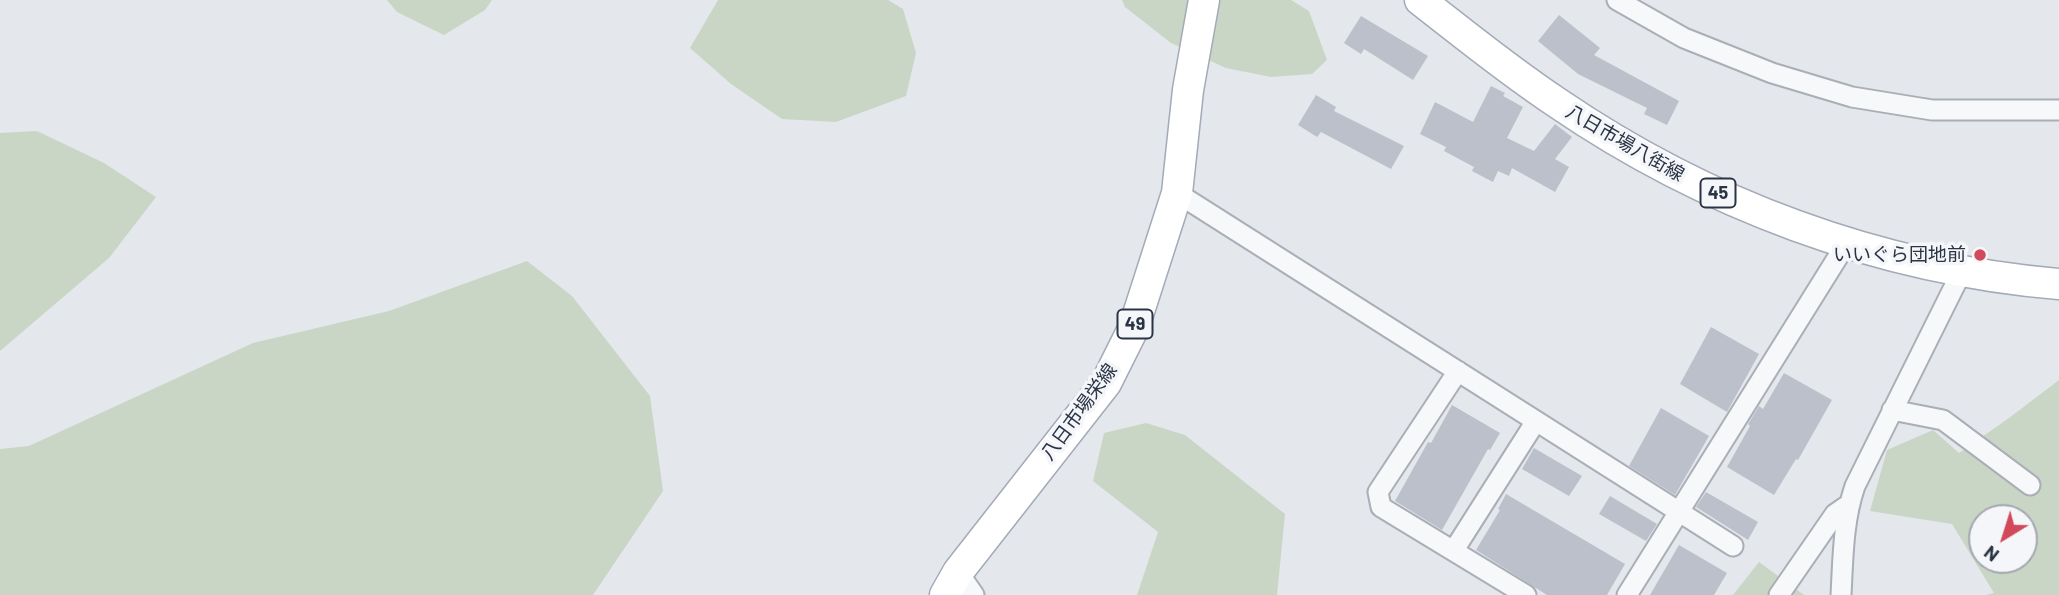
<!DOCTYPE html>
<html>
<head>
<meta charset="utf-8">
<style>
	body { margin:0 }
	#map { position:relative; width:2059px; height:595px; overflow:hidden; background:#e4e7ec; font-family:Barlow,sans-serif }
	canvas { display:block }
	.north { position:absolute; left:1968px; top:504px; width:70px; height:70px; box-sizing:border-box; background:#f4f6f9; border:2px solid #a4a8b1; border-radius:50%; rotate:218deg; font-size:19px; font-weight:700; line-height:28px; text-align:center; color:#2b3445 }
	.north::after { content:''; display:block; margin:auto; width:24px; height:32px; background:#d1495b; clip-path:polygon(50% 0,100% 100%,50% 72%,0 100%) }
</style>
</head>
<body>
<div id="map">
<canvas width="2059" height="595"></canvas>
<div class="north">N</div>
</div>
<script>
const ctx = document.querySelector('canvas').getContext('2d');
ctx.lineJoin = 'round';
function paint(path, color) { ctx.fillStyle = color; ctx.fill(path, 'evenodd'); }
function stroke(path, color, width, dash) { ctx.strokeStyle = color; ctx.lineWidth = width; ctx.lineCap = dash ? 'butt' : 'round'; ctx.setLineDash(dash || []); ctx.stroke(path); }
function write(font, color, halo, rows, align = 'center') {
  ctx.font = font + ' Barlow,"Noto Sans JP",sans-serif'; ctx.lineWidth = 7; ctx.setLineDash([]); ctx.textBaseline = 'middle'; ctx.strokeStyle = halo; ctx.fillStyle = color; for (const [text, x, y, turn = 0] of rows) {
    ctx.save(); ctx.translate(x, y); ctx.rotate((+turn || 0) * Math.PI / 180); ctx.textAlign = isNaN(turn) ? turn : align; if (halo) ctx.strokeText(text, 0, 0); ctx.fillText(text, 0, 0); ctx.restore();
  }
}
const green = new Path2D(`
	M 387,0 L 492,0 L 485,10 L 444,35 L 397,12 Z
	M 718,0 L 888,0 L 903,9 L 916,53 L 906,96 L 836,122 L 782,119 L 731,84 L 690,48 Z
	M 1122,0 L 1291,0 L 1309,11 L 1327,60 L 1312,74 L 1271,77 L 1226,68 L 1171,43 L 1125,7 Z
	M 37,131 L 104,163 L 156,197 L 109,258 L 0,351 L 0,133 Z
	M 527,261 L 572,296 L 650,396 L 663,491 L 593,595 L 0,595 L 0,449 L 29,446 L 253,343 L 389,311 Z
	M 2059,380 L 2059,595 L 1986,595 L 1994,593 L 1952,524 L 1870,511 L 1887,450 L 1933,430 L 1959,453 L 2009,418 ZM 1982,518 L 2024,518 L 2024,560 L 1982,560 Z
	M 1146,423 L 1185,435 L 1285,514 L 1277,595 L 1137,595 L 1158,532 L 1093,481 L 1104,433 Z
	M 1759,562 L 1804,595 L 1733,595 Z`);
const building = new Path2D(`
	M 1559,15 L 1600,48 L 1594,55 L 1679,101 L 1667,125 L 1644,114 L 1647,108 L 1578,74 L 1538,41 Z
	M 1361,16 L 1428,56 L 1413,80 L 1364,49 L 1361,54 L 1344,43 Z
	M 1491,86 L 1505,93 L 1503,96 L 1523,107 L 1507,138 L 1534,151 L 1555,124 L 1572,137 L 1555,159 L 1569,167 L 1555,192 L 1512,168 L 1509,176 L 1498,171 L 1493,182 L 1472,171 L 1474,167 L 1444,151 L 1446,147 L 1420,134 L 1435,102 L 1473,122 Z
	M 1316,95 L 1336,107 L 1334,111 L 1404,146 L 1391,169 L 1321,132 L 1317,137 L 1298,125 Z
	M 1711,327 L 1759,354 L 1727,412 L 1680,384 Z
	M 1784,373 L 1832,400 L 1798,460 L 1796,459 L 1774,495 L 1727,467 L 1750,426 L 1748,424 L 1759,406 L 1763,409 Z
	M 1452,405 L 1500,433 L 1490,450 L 1488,449 L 1442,530 L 1395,501 L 1428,442 L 1431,443 Z
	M 1661,408 L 1709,436 L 1675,495 L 1629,466 Z
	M 1534,448 L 1582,476 L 1569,496 L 1522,469 Z
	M 1706,492 L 1758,522 L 1748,540 L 1696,507 Z
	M 1506,494 L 1625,564 L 1607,595 L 1547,595 L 1476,550 L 1500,510 L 1498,509 Z
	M 1610,496 L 1657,524 L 1646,541 L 1599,514 Z
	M 1679,545 L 1727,573 L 1714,595 L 1650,595 Z`);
const minor = new Path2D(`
	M 1617,0 L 1684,38 L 1772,73 L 1852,97 L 1932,110 L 2059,110
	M 1177,193 L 1733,546
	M 1458,371 L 1378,492 L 1381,507 L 1526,595
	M 1892,410 L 1943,420 L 2030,485
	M 1454,550 L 1536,421
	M 958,572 L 974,595
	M 1627,595 L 1846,244
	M 1779,595 L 1835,514 L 1848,505
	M 1841,595 C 1843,558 1843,521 1855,486 L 1962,271`);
const primary = new Path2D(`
	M 1420,0 C 1465,35 1509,71 1556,102 C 1705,204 1879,269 2059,284
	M 945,595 L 958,572 L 1106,383 L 1134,327 L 1177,193 L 1188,90 L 1204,0`);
const markers = [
	[1980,255,7,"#d1495b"]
];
const shields = [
	[1718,193,35],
	[1135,324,35]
];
const shieldNames = [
	["45",1718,193],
	["49",1135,324]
];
const streetNames = [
	["八日市場八街線",1625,143,30],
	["八日市場栄線",1079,412,-54]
];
const poiNames = [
	["いいぐら団地前",1966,255]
];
paint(green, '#c9d6c5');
paint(building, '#bbc0ca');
stroke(minor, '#a9aeb7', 23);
stroke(primary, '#a3abb8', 33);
stroke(minor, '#f7f8fa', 19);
stroke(primary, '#fff', 30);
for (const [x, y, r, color] of markers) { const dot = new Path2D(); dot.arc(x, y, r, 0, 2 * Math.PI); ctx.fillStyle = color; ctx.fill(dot); stroke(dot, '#f4f6f9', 2.5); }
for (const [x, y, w] of shields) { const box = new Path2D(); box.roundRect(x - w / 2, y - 14.5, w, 29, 5); ctx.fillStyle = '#f4f6f9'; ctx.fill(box); stroke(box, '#2b3445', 2); }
write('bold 18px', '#2b3445', null, shieldNames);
write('19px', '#2b3445', '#f4f6f9', streetNames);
write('19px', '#2b3445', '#f4f6f9', poiNames, 'right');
</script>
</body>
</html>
